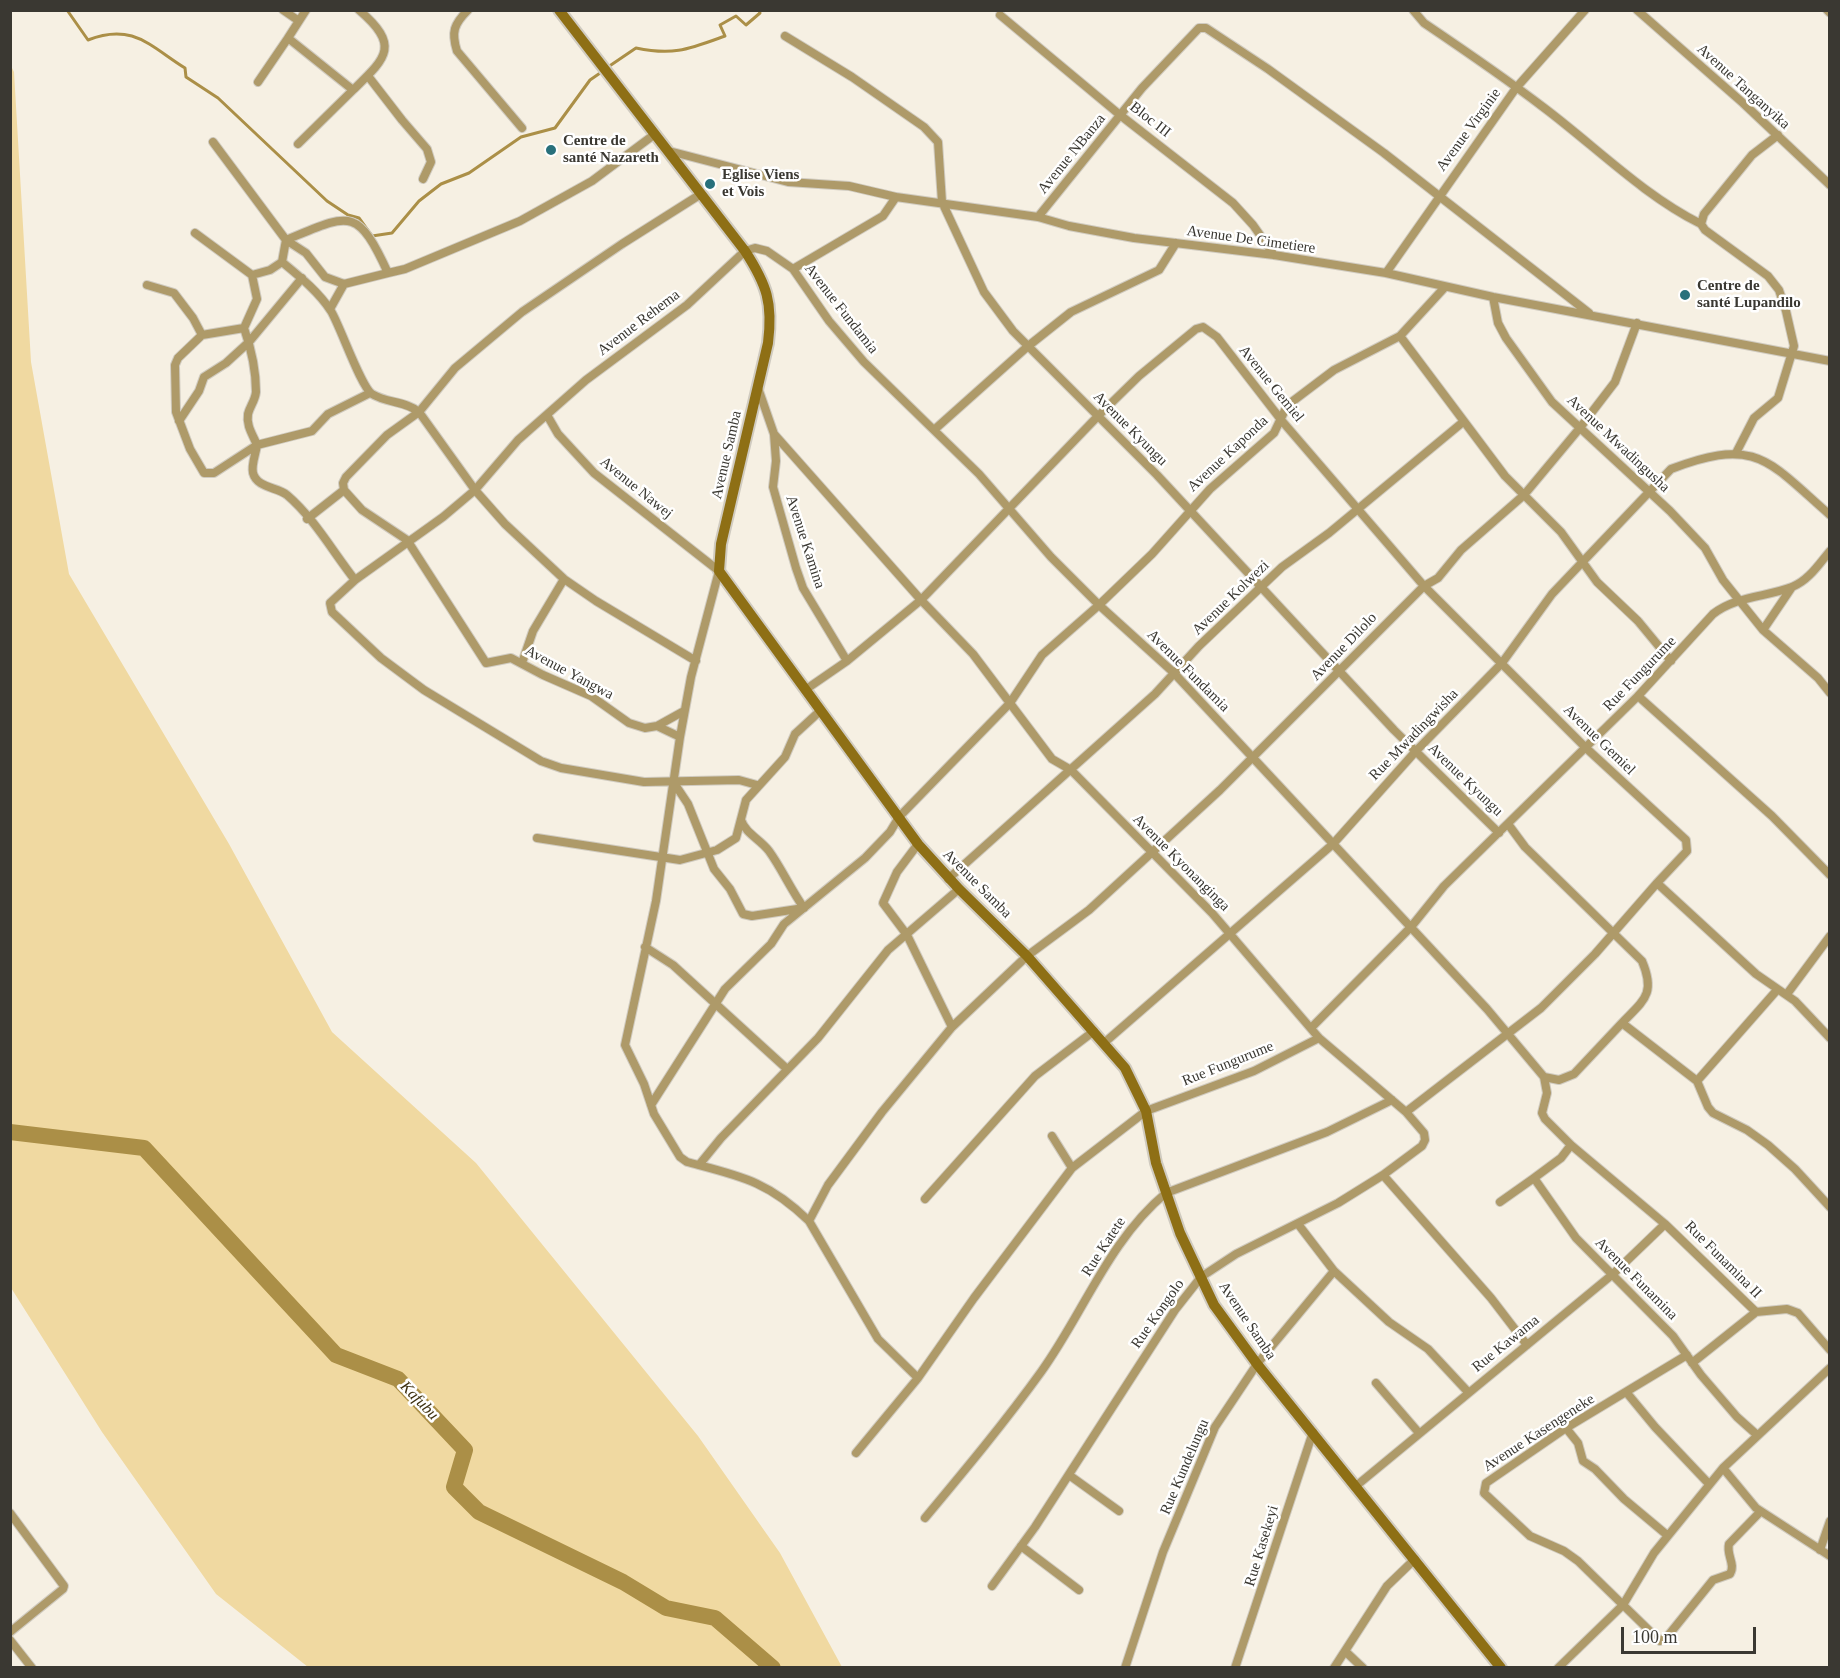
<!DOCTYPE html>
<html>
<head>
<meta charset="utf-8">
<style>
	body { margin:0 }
	#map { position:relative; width:1840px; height:1678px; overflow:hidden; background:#f6f0e3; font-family:Georgia,serif }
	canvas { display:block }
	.frame { position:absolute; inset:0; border:12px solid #3a3832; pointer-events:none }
	.scale { position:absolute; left:1621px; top:1627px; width:135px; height:27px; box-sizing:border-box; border:3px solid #3a3832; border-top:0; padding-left:8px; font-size:18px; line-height:21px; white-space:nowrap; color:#3a3832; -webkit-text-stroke:4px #fff; paint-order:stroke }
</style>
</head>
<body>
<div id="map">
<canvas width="1840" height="1678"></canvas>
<div class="frame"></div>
<div class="scale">100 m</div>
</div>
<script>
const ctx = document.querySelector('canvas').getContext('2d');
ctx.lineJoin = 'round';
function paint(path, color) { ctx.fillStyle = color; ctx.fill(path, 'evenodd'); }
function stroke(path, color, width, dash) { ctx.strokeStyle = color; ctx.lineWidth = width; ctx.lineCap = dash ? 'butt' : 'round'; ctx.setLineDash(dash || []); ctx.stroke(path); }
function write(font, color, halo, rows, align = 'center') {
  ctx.font = font + ' Georgia,serif'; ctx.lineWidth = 5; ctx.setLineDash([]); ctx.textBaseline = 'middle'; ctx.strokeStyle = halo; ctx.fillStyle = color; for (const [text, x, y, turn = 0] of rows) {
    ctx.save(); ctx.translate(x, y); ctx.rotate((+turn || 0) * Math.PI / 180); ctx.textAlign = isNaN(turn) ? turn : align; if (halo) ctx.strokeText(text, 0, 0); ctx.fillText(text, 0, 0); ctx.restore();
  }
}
const green = new Path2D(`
	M 10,64 L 14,72 L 31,362 L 69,574 L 229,844 L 332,1032 L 476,1163 L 698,1436 L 780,1553 L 842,1667 L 308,1667 L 216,1594 L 102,1432 L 13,1291 L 10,1286 Z`);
const stream = new Path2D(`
	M 67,10 L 88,40 C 133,22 151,47 185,68 L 186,77 L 218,98 L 327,201 L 348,215 L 359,218 L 372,236 L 392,233 L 419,201 L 441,184 L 469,173 L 521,137 L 555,128 L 590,80 L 603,71
	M 1179,10 L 1188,10
	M 608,67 L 636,48 C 674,56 689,49 725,36 L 720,25 L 736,16 L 746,25 L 760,13 L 759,10`);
const river = new Path2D(`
	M 10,1132 L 144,1148 L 336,1355 L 398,1379 L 465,1450 L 454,1487 L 479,1512 L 623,1582 L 666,1608 L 715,1618 L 773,1668`);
const street = new Path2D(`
	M 283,10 L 299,21
	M 468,10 C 454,24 451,32 457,51 L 522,128
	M 1413,10 L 1424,23 C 1464,50 1505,78 1543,107 C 1595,146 1643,195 1701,224
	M 1637,10 L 1743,103 L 1830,185
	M 1827,10 L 1830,13
	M 1000,15 L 1120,115 L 1233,203 L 1253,225 L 1274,255
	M 785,36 L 852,77 L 924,127 L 938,142 L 942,202 L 984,292 L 1013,331 L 1157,475 L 1394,730 L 1499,833
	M 368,76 L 402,120 L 427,149 L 431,162 L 423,179
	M 258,82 L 288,38
	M 353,90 C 386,58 401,46 359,10
	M 213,142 L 286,240 L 306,253 L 325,277 L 344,284 L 388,273
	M 298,144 L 353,90 L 288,38 L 306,10
	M 669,151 L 788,182 L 849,186 L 896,197 L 1038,217 L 1069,226 L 1134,238 L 1274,255 L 1386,273 L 1493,297 L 1830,361
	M 1038,217 L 1142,88 L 1199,28 L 1206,28 L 1268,69 L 1384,153 L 1589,313
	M 195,233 L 252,275 L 270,270 L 282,262 L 286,240 C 349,214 357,205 388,273 L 405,269 L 520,221 L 592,181 L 655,134
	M 282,262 C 299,276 319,292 331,311 C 341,328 361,387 372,394 C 386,403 406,401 419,412 L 455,368 L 522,312 L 622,244 L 701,194
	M 793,269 L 883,216 L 896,197
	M 1386,273 L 1516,88 L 1585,10
	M 147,285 L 174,293 L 193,318 L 202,335 L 244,328 L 257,299 L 252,275
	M 1493,297 L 1498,323 L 1506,338 L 1552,402 L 1670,511 L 1705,548 L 1723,580 L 1763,630 L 1818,678 L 1830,693
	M 330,309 L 344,284
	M 202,335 L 178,358 L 175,365 L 176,412 L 190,449 L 204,473 L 214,473 L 257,445 C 253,435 246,426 248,414 C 250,406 255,401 256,392 C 256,371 251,348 244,328
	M 1400,336 L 1505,476 L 1561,532 L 1597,582 L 1638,621 L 1671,661
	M 758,388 L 774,434 L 776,461 L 773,487 L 796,568 L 803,588 L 847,661
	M 179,421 L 199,391 L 204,377 L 226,363 L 249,342 L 302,278
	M 934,430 L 1027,347 L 1071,312 L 1159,270 L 1176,243
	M 774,434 L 921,600 L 973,654 L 1052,759 L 1071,770 L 1212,913 L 1319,1038 L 1406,1112 L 1424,1133 L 1425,1140 L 1422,1146 L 1383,1175 L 1338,1203 L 1236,1254 L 1201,1277 L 1175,1310 L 1035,1527 L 992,1586
	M 1736,453 L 1754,418 L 1778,398 L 1794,346 L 1786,311 L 1779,290 L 1768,276 L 1705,230 L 1701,224 L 1704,214 L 1752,155 L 1778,135
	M 344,490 L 362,510 L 407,540 L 486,663 L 511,658 L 543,675 L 591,696 L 629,723 L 645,728 L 657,726 L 680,737 L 691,677 L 719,571 L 594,473 L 558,434 L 547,415
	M 307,519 L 344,490 L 343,483 L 346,477 L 387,435 L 419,412 L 475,490 L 505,524 L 564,579 L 596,601 L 696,661
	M 355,580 C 333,552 314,518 287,495 C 277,487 257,488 253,473 C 251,465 256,453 257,445 L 312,431 L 328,414 L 370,393
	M 1763,630 L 1792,587
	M 522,663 L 533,631 L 564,579
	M 805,690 L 847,661 L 921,600 L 1098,416 L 1139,376 L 1196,329 L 1203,327 L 1217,337 L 1282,421 L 1424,586 L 1586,748 L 1686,840 L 1687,851 L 1657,883 L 1756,974 L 1795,1001 L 1830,1038
	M 1638,696 L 1772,816 L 1830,875
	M 657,726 L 684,711
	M 680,737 L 656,901 L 625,1045 L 644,1084 L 654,1114 L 680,1157 L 687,1162 C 740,1176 768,1181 809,1221 L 878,1339 L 918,1378 L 856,1453
	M 674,783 L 688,804 L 714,869 L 730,889 L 743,914 L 752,916 L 804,908 C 791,890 782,869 769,851 C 760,839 746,834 741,820
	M 757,785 L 739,780 L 644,782 L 561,768 L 541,761 L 424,690 L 381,658 L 332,612 L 330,603 L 355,580 L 443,517 L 475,490 L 518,440 L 586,380 L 687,305 L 745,251 L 755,248 L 767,251 L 793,269 L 829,321 L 864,362 L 979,474 L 1051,557 L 1099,605 L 1173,672 L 1487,1009 L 1544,1077 L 1547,1093 L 1542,1113 L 1545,1119 L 1571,1145 L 1665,1224
	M 1508,824 L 1525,847 L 1642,961 C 1656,994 1644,1000 1622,1023
	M 537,838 L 680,860 L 717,850 L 736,838 L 746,800 L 785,757 L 795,734 L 820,711
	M 918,844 L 897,872 L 883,903 L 907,935 L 952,1027
	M 948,879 L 1155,694 L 1199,646 L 1282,567 L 1329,533 L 1463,422
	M 645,947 L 673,965 L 787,1069
	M 1787,994 L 1830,936
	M 1311,1028 L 1411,927 L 1444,886 L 1638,696 L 1713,614 C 1736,596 1766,597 1792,587 C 1809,580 1819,564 1830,551
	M 1104,1043 L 1333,844 L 1416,751 L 1502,663 L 1552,594 L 1671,469 C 1757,436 1768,461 1830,515
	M 1544,1077 L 1559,1080 L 1574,1074 L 1622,1023 L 1697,1081 L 1708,1107 L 1713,1113 L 1747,1130 L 1768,1145 L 1795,1169 L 1830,1207
	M 1697,1081 L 1777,990
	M 651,1105 L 725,989 L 771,944 L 784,924 L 865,858 L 890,832 L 899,817 L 1010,703 L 1042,655 L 1099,605 L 1152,554 L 1210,489 L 1274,433 L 1285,410 L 1293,401 L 1334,370 L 1400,336 L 1445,287
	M 1406,1112 L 1541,1008 L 1595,954 L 1657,883
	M 1571,1145 L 1561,1158 L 1534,1178 L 1576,1238 L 1673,1336 L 1701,1375 L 1737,1417 L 1756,1434
	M 699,1165 L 721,1138 L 818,1038 L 888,950 L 959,889
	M 1072,1168 L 1146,1111 L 1254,1071 L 1319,1038
	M 1383,1175 L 1491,1298 L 1527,1345
	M 925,1199 L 1035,1076 L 1094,1031
	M 1500,1202 L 1534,1178
	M 809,1221 L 828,1185 L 882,1112 L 952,1027 L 1027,956 L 1089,910 L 1220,790 L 1424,586 L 1438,578 L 1461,550 L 1524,495 L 1579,429 L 1615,382 L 1637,323
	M 1298,1224 L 1334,1271 L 1389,1322 L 1428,1349 L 1468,1392
	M 1687,1355 L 1566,1428 L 1486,1483 L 1484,1493 L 1530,1536 L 1564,1551 L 1578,1561 L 1660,1641 L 1667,1637 L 1713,1580 L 1730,1574 C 1736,1564 1726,1555 1729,1544 L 1760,1512
	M 1692,1363 L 1756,1312 L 1787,1309 L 1798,1313 L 1830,1350
	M 918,1378 L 974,1298 L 1072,1168 L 1052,1136
	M 1376,1383 L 1419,1433
	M 1627,1393 L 1655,1427 L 1709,1484
	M 1566,1428 L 1578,1443 L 1583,1461 L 1595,1469 L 1624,1499 L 1667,1535
	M 1723,1468 L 1756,1508 L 1830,1556
	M 1069,1475 L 1119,1511
	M 1356,1486 L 1613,1274 L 1665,1224 L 1756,1312
	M 10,1513 L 64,1586 L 63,1589 L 10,1632
	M 925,1518 C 965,1470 1005,1422 1041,1372 C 1083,1314 1109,1240 1166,1193 L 1327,1132 L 1392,1100
	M 1021,1546 L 1079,1590
	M 1820,1550 L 1830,1521
	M 10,1640 L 32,1668
	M 1346,1652 L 1363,1668
	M 1125,1668 L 1163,1552 L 1215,1427 L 1257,1364 L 1334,1271
	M 1235,1668 L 1313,1432
	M 1334,1668 L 1387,1586 L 1415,1559
	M 1558,1668 L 1623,1605 L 1654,1553 L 1723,1468 L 1830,1368`);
const secondary = new Path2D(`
	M 559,10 L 745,251 C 767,285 773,303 768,343 L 721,544 L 719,571 L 918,844 L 959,889 L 1027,956 L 1125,1068 L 1146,1111 L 1156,1163 L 1180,1233 L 1214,1305 L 1257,1364 L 1501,1668`);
const markers = [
	[551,150,6,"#28707b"],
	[710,184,6,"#28707b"],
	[1685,295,6,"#28707b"]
];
const streetNames = [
	["Avenue Tanganyika",1743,87,42],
	["Bloc III",1150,120,38],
	["Avenue Virginie",1469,130,-54],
	["Avenue NBanza",1072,154,-51],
	["Avenue De Cimetiere",1251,240,8],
	["Avenue Fundamia",841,309,52],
	["Avenue Rehema",639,323,-37],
	["Avenue Gemiel",1271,384,51],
	["Avenue Kyungu",1130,429,45],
	["Avenue Mwadingusha",1618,444,43],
	["Avenue Kaponda",1228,454,-43],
	["Avenue Samba",727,455,-77],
	["Avenue Nawej",636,488,39],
	["Avenue Kamina",805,542,72],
	["Avenue Kolwezi",1231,598,-44],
	["Avenue Dilolo",1344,647,-46],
	["Avenue Fundamia",1188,671,45],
	["Avenue Yangwa",569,673,28],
	["Rue Fungurume",1640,674,-46],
	["Rue Mwadingwisha",1414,735,-46],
	["Avenue Gemiel",1599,740,44],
	["Avenue Kyungu",1465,780,44],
	["Avenue Kyonanginga",1181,863,45],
	["Avenue Samba",977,884,45],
	["Rue Fungurume",1228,1064,-22],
	["Rue Katete",1104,1247,-57],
	["Rue Funamina II",1723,1260,45],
	["Avenue Funamina",1636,1279,45],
	["Rue Kongolo",1158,1314,-55],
	["Avenue Samba",1247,1321,56],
	["Rue Kawama",1506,1344,-39],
	["Avenue Kasengeneke",1539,1433,-33],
	["Rue Kundelungu",1185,1467,-67],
	["Rue Kasekeyi",1262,1546,-73]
];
const poiNames = [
	["Centre de",563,141],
	["santé Nazareth",563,158],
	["Eglise Viens",722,175],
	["et Vois",722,192],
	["Centre de",1697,286],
	["santé Lupandilo",1697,303]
];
const waterNames = [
	["Kafubu",419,1401,46]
];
paint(green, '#f0d9a1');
stroke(stream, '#ab8f47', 3);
stroke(river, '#ab8f47', 16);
stroke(street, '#d0cbc0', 10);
stroke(secondary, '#d0cbc0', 14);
stroke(street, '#ae9a69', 8);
stroke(secondary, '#8e6f15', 10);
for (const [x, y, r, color] of markers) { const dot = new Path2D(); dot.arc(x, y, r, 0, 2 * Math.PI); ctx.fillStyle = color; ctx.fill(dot); stroke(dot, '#fff', 2); }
write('15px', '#3a3832', '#fff', streetNames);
write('bold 15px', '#3a3832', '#fff', poiNames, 'left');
write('italic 16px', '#3e3111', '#fff', waterNames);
</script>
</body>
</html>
